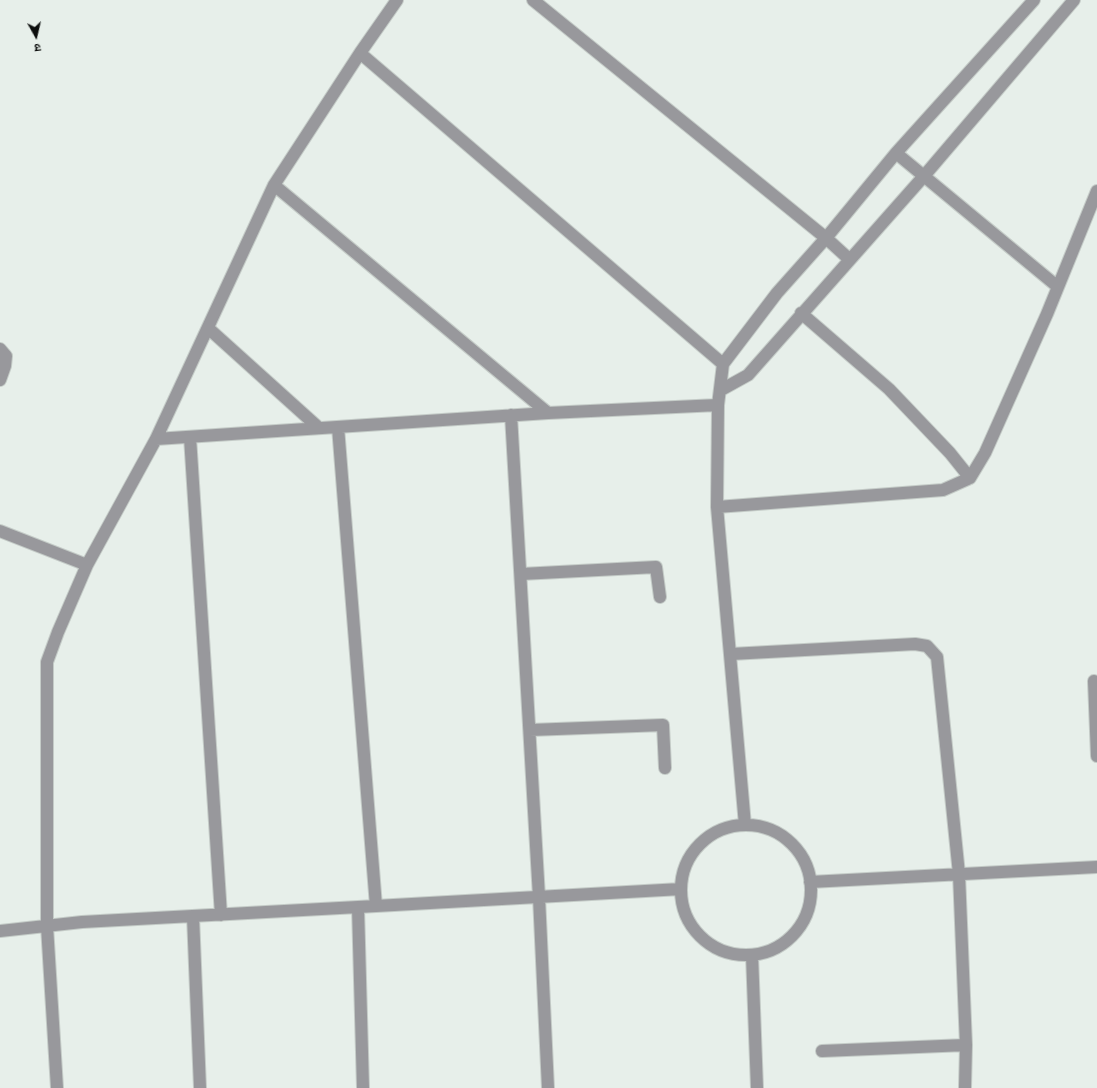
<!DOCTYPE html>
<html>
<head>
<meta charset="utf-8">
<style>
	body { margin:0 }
	#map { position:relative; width:1097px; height:1088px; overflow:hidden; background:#e7efea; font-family:"Archivo Narrow","Noto Sans Devanagari",sans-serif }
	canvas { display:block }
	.north { position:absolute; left:16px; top:16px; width:40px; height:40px; -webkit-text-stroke:3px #e7efea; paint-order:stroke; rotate:172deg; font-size:11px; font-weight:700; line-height:16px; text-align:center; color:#0c0e0d }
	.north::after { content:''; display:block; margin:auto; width:14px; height:18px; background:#0c0e0d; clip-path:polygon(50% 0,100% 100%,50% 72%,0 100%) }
</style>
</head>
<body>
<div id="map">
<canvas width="1097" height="1088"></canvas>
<div class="north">उ</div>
</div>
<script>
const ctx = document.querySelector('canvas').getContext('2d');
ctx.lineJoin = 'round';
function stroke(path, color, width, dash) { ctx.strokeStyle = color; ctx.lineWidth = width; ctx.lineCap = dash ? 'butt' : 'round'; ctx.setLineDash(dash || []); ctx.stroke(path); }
const minor = new Path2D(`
	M 533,0 L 826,238 L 849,259
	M 360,53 L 723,364
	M 896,153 L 1058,287
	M 274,185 L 548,413
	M 801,313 L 889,389 L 950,453 L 970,478
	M 208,328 L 319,428
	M 0,349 L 6,356 L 5,366 L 0,380
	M 721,390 L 748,375 L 924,176 L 1074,0
	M 511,415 L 539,897 L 548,1088
	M 338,427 L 376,906
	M 190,437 L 221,915
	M 156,439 L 548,413 L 718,405
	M 717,507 L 943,490 L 970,478 L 985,453 L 1047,314 L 1097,191
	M 0,531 L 87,565
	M 521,574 L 656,567 L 660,597
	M 731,654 L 915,644 L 927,646 L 937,657 L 959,874 L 966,1045 L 965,1088
	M 1094,681 L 1097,756
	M 530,730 L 663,725 L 665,768
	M 745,825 L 717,507 L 718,405 L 723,364 L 777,293 L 826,238 L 896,153 L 1034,0
	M681 890a65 65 0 1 1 130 0a65 65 0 1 1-130 0Z
	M 810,882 L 1097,867
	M 358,907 L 363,1088
	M 193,916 L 200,1088
	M 0,931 L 82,922 L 358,907 L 681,889
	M 752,955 L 757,1088
	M 822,1051 L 966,1045
	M 57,1088 L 47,926 L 47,662 L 58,632 L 87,565 L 156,439 L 274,185 L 360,53 L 397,0`);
stroke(minor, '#c4cbc7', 14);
stroke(minor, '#98989c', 12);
</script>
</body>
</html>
